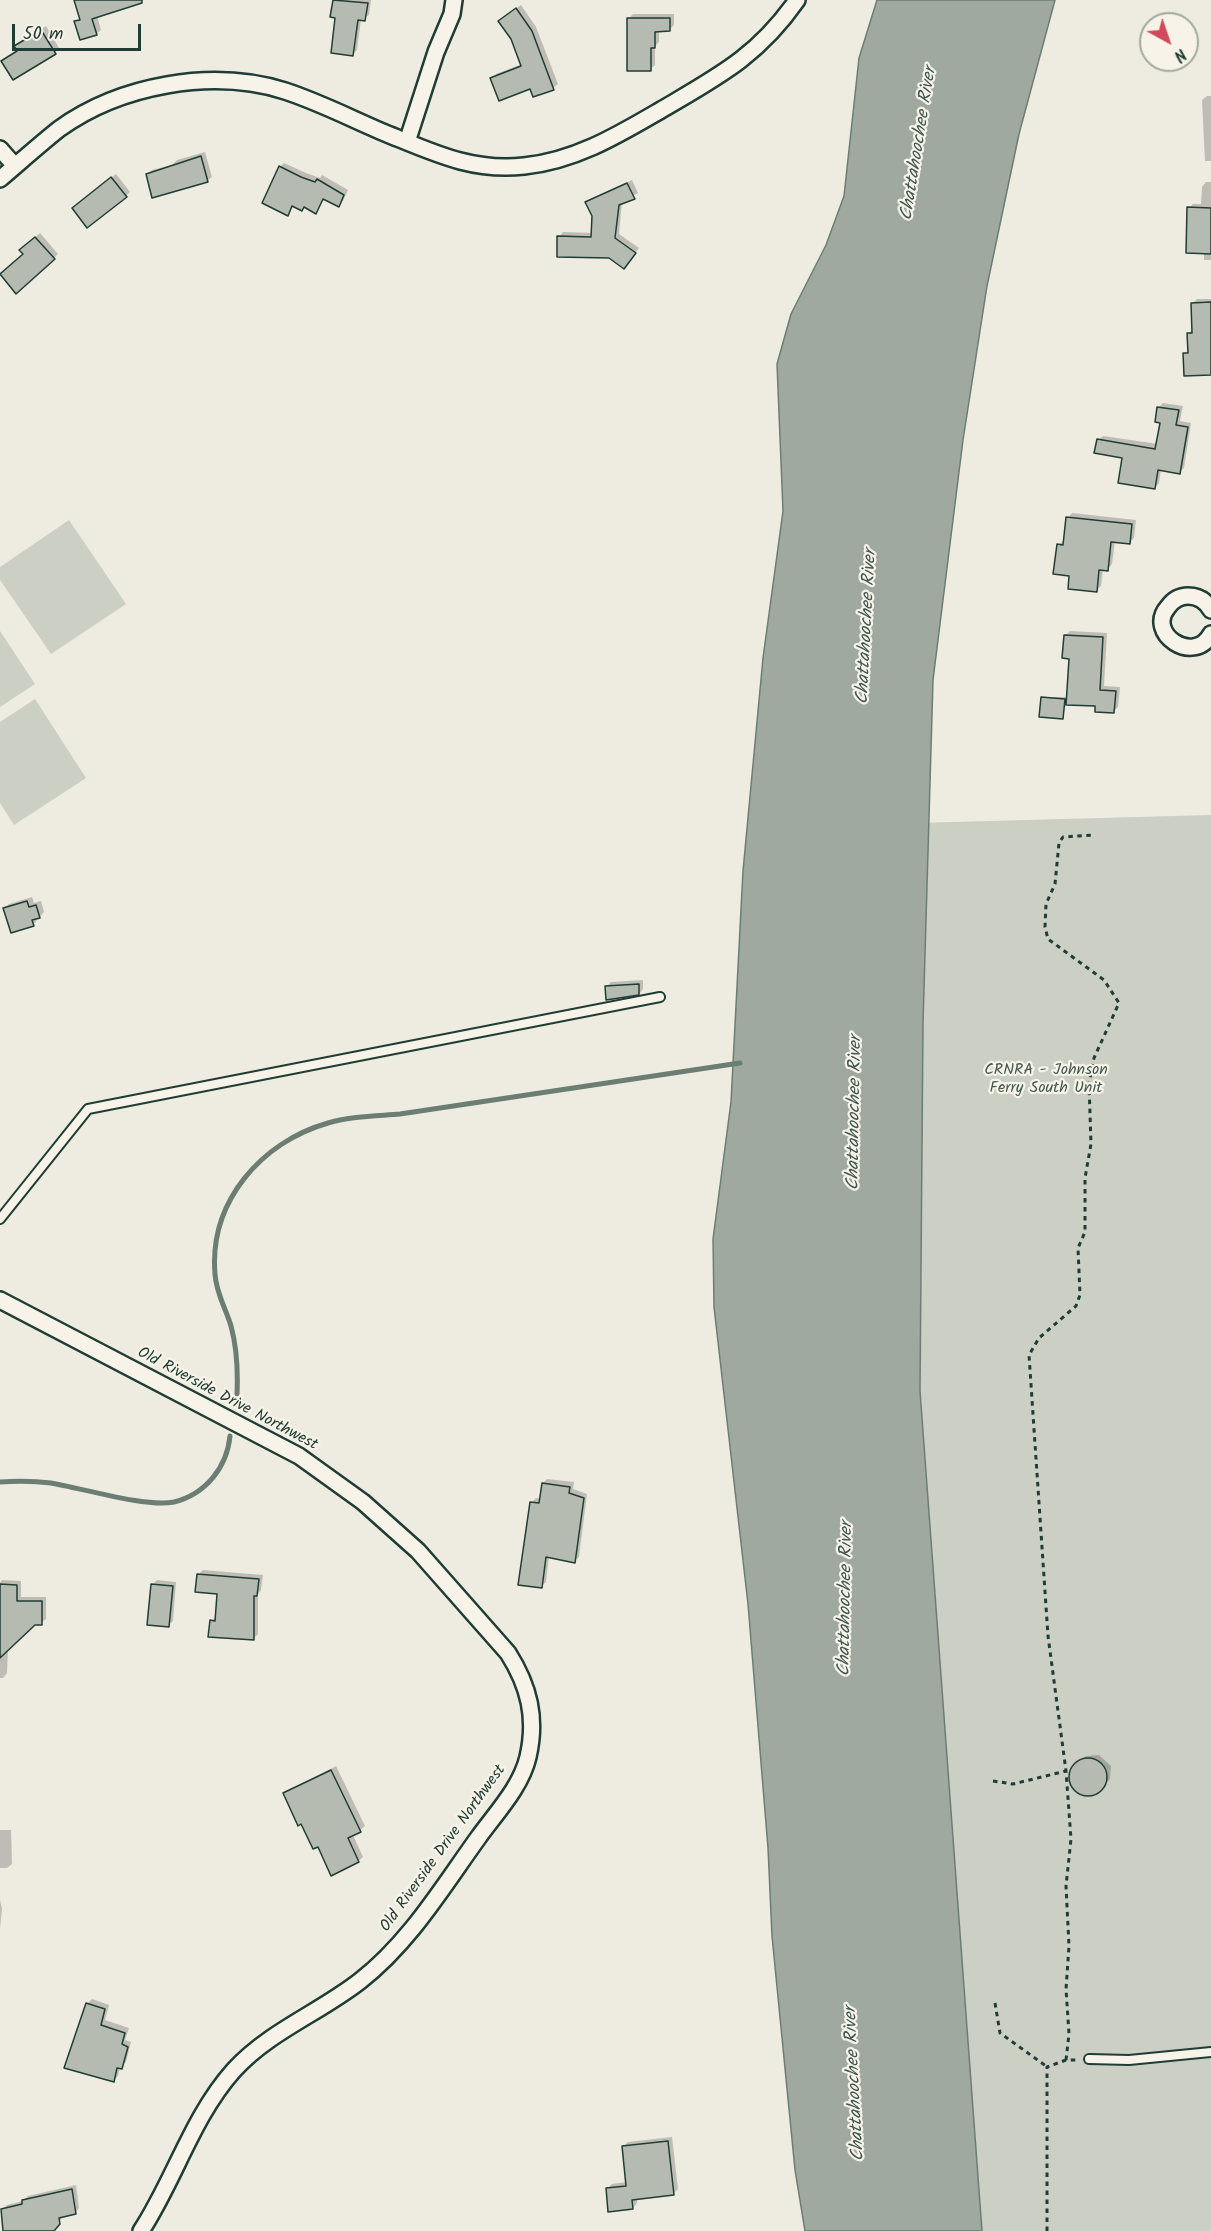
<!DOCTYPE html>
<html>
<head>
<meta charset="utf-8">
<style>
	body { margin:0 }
	#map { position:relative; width:1211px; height:2231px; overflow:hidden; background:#eeece1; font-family:Kalam,sans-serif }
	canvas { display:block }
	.north { position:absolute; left:1139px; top:12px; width:60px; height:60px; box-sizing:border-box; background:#f7f3e8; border:2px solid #a1aaa0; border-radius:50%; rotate:140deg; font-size:16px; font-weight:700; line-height:24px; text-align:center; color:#1f3d34 }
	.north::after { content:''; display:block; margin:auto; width:21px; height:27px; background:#d1495b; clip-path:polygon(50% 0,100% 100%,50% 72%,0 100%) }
	.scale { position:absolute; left:12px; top:24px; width:129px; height:27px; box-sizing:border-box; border:3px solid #1f3d34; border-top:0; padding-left:8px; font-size:18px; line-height:21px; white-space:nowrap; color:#1f3d34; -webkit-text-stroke:4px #f7f3e8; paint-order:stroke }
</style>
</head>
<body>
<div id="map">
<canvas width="1211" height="2231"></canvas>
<div class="north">N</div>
<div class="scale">50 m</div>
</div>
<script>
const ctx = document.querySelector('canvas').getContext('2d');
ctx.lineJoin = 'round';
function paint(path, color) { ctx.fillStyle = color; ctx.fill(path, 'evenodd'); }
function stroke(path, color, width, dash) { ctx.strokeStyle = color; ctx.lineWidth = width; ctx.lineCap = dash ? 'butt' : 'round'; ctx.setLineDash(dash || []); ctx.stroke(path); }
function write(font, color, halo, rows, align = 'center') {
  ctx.font = font + ' Kalam,sans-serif'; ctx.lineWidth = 4.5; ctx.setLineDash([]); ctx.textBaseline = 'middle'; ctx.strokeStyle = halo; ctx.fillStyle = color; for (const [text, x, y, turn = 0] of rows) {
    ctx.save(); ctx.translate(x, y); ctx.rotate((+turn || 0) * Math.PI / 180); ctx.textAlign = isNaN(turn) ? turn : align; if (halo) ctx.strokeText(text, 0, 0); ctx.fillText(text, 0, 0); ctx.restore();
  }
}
const green = new Path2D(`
	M 69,520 L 126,604 L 51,654 L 0,580 L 0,567 Z
	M 0,631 L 35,684 L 0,707 Z
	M 35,699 L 86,778 L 14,825 L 0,803 L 0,722 Z
	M 1211,815 L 1211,2231 L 950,2231 L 916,1860 L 916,823 Z`);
const water = new Path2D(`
	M 877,0 L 1055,0 L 1019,134 L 987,286 L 963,440 L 933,680 L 923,1023 L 920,1391 L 982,2231 L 805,2231 L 795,2170 L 772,1936 L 768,1848 L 748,1604 L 714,1307 L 713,1239 L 731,1102 L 743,871 L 763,658 L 783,511 L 777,364 L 791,314 L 826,245 L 844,196 L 859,58 Z`);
const shadow = new Path2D(`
	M 76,0 L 126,0 L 97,16 L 101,30 L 96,34 L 76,22 L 81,17 Z
	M 334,0 L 371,0 L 369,15 L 361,19 L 357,50 L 352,55 L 337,17 L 332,16 Z
	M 521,5 L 536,27 L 558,84 L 553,88 L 531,87 L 492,79 L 496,74 L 522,64 L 504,17 Z
	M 633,14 L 674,14 L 674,25 L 669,30 L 659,30 L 659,42 L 655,46 L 655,65 L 650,69 L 628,19 Z
	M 46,26 L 59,48 L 55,52 L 18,50 L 16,47 L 21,42 Z
	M 1207,96 L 1211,96 L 1211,161 L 1205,161 L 1202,100 Z
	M 205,152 L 212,177 L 207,181 L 148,175 L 152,170 L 172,165 L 177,160 Z
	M 284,163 L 306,173 L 320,178 L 322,175 L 348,190 L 343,201 L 339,205 L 325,198 L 316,212 L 305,206 L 293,206 L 287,214 L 280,167 Z
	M 116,174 L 130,192 L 126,196 L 78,204 Z
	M 632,180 L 638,193 L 622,202 L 619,234 L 639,248 L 624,267 L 609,257 L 559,237 L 563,232 L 593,233 L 594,216 L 587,202 Z
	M 1206,182 L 1211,182 L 1211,260 L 1204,260 L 1204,252 L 1189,208 L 1193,204 L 1201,204 L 1202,187 Z
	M 40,233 L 58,254 L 54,258 L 24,254 L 25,246 Z
	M 1197,299 L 1211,299 L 1211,373 L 1185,354 L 1189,350 L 1188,334 L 1193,329 L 1192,304 Z
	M 1163,403 L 1183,406 L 1180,421 L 1191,423 L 1184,468 L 1179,472 L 1161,469 L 1159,483 L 1154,488 L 1124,456 L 1098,440 L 1103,436 L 1158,444 L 1161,422 L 1157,421 L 1159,407 Z
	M 1072,513 L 1136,520 L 1134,538 L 1129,543 L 1115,541 L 1112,564 L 1108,569 L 1103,569 L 1101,586 L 1096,590 L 1071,575 L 1058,545 L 1065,540 L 1068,518 Z
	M 1070,631 L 1107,633 L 1104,686 L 1120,687 L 1118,707 L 1114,711 L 1097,705 L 1066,703 L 1063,717 L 1042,697 L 1068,697 L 1071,657 L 1065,636 Z
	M 32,897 L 34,903 L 41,901 L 44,912 L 33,925 L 5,908 L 9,904 Z
	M 643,980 L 643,989 L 639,994 L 607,986 L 611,982 Z
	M 547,1479 L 574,1482 L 573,1489 L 587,1494 L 579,1557 L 574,1561 L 549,1556 L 546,1582 L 541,1586 L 531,1503 L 536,1498 L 541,1499 L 543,1483 Z
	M 203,1570 L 263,1575 L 261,1590 L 258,1594 L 258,1634 L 253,1639 L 211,1621 L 216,1617 L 219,1592 L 198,1575 Z
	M 2,1580 L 21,1581 L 21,1597 L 46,1597 L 46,1619 L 41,1623 L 34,1623 L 8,1649 L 7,1673 L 3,1678 L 0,1678 L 0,1583 Z
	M 157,1580 L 176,1582 L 173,1621 L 168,1625 L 153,1584 Z
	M 1099,1755 L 1111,1766 L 1110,1779 L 1095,1794 L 1082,1793 L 1071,1785 L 1071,1771 L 1086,1756 Z
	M 336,1766 L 365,1826 L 353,1835 L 363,1857 L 358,1861 L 285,1793 Z
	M 0,1830 L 11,1830 L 12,1864 L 7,1868 L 0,1868 Z
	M 0,1900 L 2,1909 L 0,1928 Z
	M 92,1999 L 109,2005 L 105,2020 L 129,2028 L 125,2040 L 131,2042 L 126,2062 L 120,2067 L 118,2076 L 114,2080 L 87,2004 Z
	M 672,2137 L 678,2189 L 673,2194 L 637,2198 L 637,2203 L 633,2208 L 608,2188 L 612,2184 L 627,2182 L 623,2146 L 628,2142 Z
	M 76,2185 L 79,2208 L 75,2213 L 63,2215 L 55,2231 L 4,2231 L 3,2209 L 7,2205 L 23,2201 L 28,2196 Z`);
const stream = new Path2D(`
	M 237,1394 C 238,1371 237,1348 231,1326 C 226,1309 216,1293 215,1274 C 209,1202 261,1142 328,1123 C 352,1116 376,1116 400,1114 L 740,1063
	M 0,1482 C 17,1481 34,1481 51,1483 C 81,1488 147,1508 174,1502 C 206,1494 227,1467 230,1436`);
const building = new Path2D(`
	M 74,0 L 142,0 L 142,3 L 92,19 L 97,35 L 80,40 L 74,21 L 80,20 Z
	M 333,0 L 368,3 L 365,21 L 358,20 L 353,56 L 331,53 L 335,18 L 330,17 Z
	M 516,8 L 532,31 L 554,90 L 533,97 L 530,89 L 499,101 L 490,78 L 521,66 L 511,39 L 498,21 Z
	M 627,18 L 670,18 L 670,31 L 655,32 L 655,48 L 651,48 L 651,71 L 627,71 Z
	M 41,30 L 56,54 L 13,80 L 1,61 L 17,51 L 14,46 Z
	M 201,156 L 208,182 L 152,198 L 146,174 Z
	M 279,166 L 301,177 L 315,182 L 317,179 L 344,195 L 339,207 L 323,199 L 316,214 L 304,207 L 302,211 L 292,206 L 288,216 L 262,203 Z
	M 111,177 L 127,197 L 87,228 L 72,208 Z
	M 627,183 L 635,199 L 619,205 L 615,238 L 636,253 L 624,269 L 609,258 L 557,257 L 557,236 L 591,237 L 592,216 L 585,202 Z
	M 1187,207 L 1211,208 L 1211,254 L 1186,253 Z
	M 35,237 L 55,259 L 16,294 L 0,274 L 23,254 L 19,250 Z
	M 1211,302 L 1211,375 L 1184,376 L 1183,353 L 1188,353 L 1187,333 L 1192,333 L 1191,303 Z
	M 1157,407 L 1179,410 L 1176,425 L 1188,427 L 1180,474 L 1158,470 L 1155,489 L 1118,483 L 1122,458 L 1094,453 L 1097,439 L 1155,449 L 1160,423 L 1155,422 Z
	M 1066,517 L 1132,524 L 1130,544 L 1111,542 L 1108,571 L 1099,570 L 1097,592 L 1068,589 L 1069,576 L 1053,574 L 1057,544 L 1063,545 Z
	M 1064,635 L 1103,637 L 1100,690 L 1116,691 L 1114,713 L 1095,712 L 1095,706 L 1066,705 L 1069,659 L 1062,658 Z
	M 1041,697 L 1065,699 L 1063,719 L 1039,717 Z
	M 27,901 L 29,907 L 36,905 L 40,918 L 32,920 L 34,926 L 11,933 L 3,908 Z
	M 639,984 L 639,995 L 606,1000 L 605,986 Z
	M 542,1483 L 570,1487 L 569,1493 L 584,1498 L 575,1563 L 546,1557 L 542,1588 L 518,1585 L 530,1502 L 539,1503 Z
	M 197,1574 L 259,1579 L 257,1596 L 254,1596 L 254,1640 L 208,1637 L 210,1620 L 215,1621 L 217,1594 L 195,1592 Z
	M 0,1584 L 17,1585 L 17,1601 L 42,1601 L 42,1625 L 35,1625 L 0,1658 Z
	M 151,1584 L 173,1586 L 169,1627 L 147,1625 Z
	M1069 1777a19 19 0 1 1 38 0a19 19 0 1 1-38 0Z
	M 331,1770 L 361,1832 L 348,1838 L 359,1862 L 331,1876 L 318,1847 L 313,1849 L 301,1824 L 298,1826 L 283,1793 Z
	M 86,2003 L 105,2009 L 101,2025 L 125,2033 L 122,2044 L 128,2047 L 122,2069 L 117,2068 L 114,2082 L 64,2068 Z
	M 668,2141 L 674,2195 L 632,2200 L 633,2209 L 608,2212 L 606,2188 L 626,2186 L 622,2146 Z
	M 72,2189 L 76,2214 L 59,2218 L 60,2224 L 54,2231 L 3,2231 L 1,2209 L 22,2204 L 22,2200 Z`);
const path = new Path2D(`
	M 993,1781 L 1013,1784 L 1066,1771
	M 995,2003 L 1000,2033 L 1046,2066
	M 1066,2060 L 1069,2034 L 1066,1989 L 1069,1946 L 1066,1886 L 1071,1839 L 1066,1771 L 1048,1636 L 1029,1355 L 1039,1338 L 1076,1306 L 1080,1295 L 1078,1248 L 1085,1232 L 1085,1178 L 1091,1144 L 1089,1083 L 1094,1058 L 1119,1003 L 1104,980 L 1048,939 L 1045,927 L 1046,904 L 1055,884 L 1059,843 L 1063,837 L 1094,835
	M 1047,2231 L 1047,2067 L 1066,2060 L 1079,2060`);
const lane = new Path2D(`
	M 0,1219 L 88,1109 L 660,997
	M 1089,2059 L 1129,2060 L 1211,2052`);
const street = new Path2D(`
	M 407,142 L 436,52 L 452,14 L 454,0
	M 0,149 L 15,166
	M 0,179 C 20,162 39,145 59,129 C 120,85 212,68 285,91 C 319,102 352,119 385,133 C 432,152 472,172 524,166 C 575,161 618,135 661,110 C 719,76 758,56 797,0
	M 1211,610 C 1206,601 1198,596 1188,596 C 1180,596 1173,600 1168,607 C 1145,633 1194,666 1211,634
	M 0,1300 L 299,1456 L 363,1502 L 418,1551 L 508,1653 C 529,1686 537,1718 528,1757 C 521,1787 496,1813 478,1838 C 442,1888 409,1943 360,1981 C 319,2013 270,2031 234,2070 C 192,2117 175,2179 141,2231`);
const parkNames = [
	["CRNRA - Johnson",1046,1071],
	["Ferry South Unit",1046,1089]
];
const streetNames = [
	["Old Riverside Drive Northwest",227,1400,28],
	["Old Riverside Drive Northwest",444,1849,-54]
];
const waterNames = [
	["Chattahoochee River",920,144,-81],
	["Chattahoochee River",868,627,-87],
	["Chattahoochee River",856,1113,-89],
	["Chattahoochee River",847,1599,-89],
	["Chattahoochee River",856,2084,-93]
];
paint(green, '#cccfc4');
paint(water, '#9fa99f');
stroke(water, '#6c7e74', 1.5);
paint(shadow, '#0003');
stroke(stream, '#6c7e74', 5);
paint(building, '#b5bbb0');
stroke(building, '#1f3d34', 1.5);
stroke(lane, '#1f3d34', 12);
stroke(street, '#1f3d34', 20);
stroke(path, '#1f3d34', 3, [4.5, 4.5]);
stroke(lane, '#f7f3e8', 8);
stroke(street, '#f7f3e8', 15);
write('16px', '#425a51', '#f7f3e8', parkNames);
write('16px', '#1f3d34', '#f7f3e8', streetNames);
write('italic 18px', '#3f584f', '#f7f3e8', waterNames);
</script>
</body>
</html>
